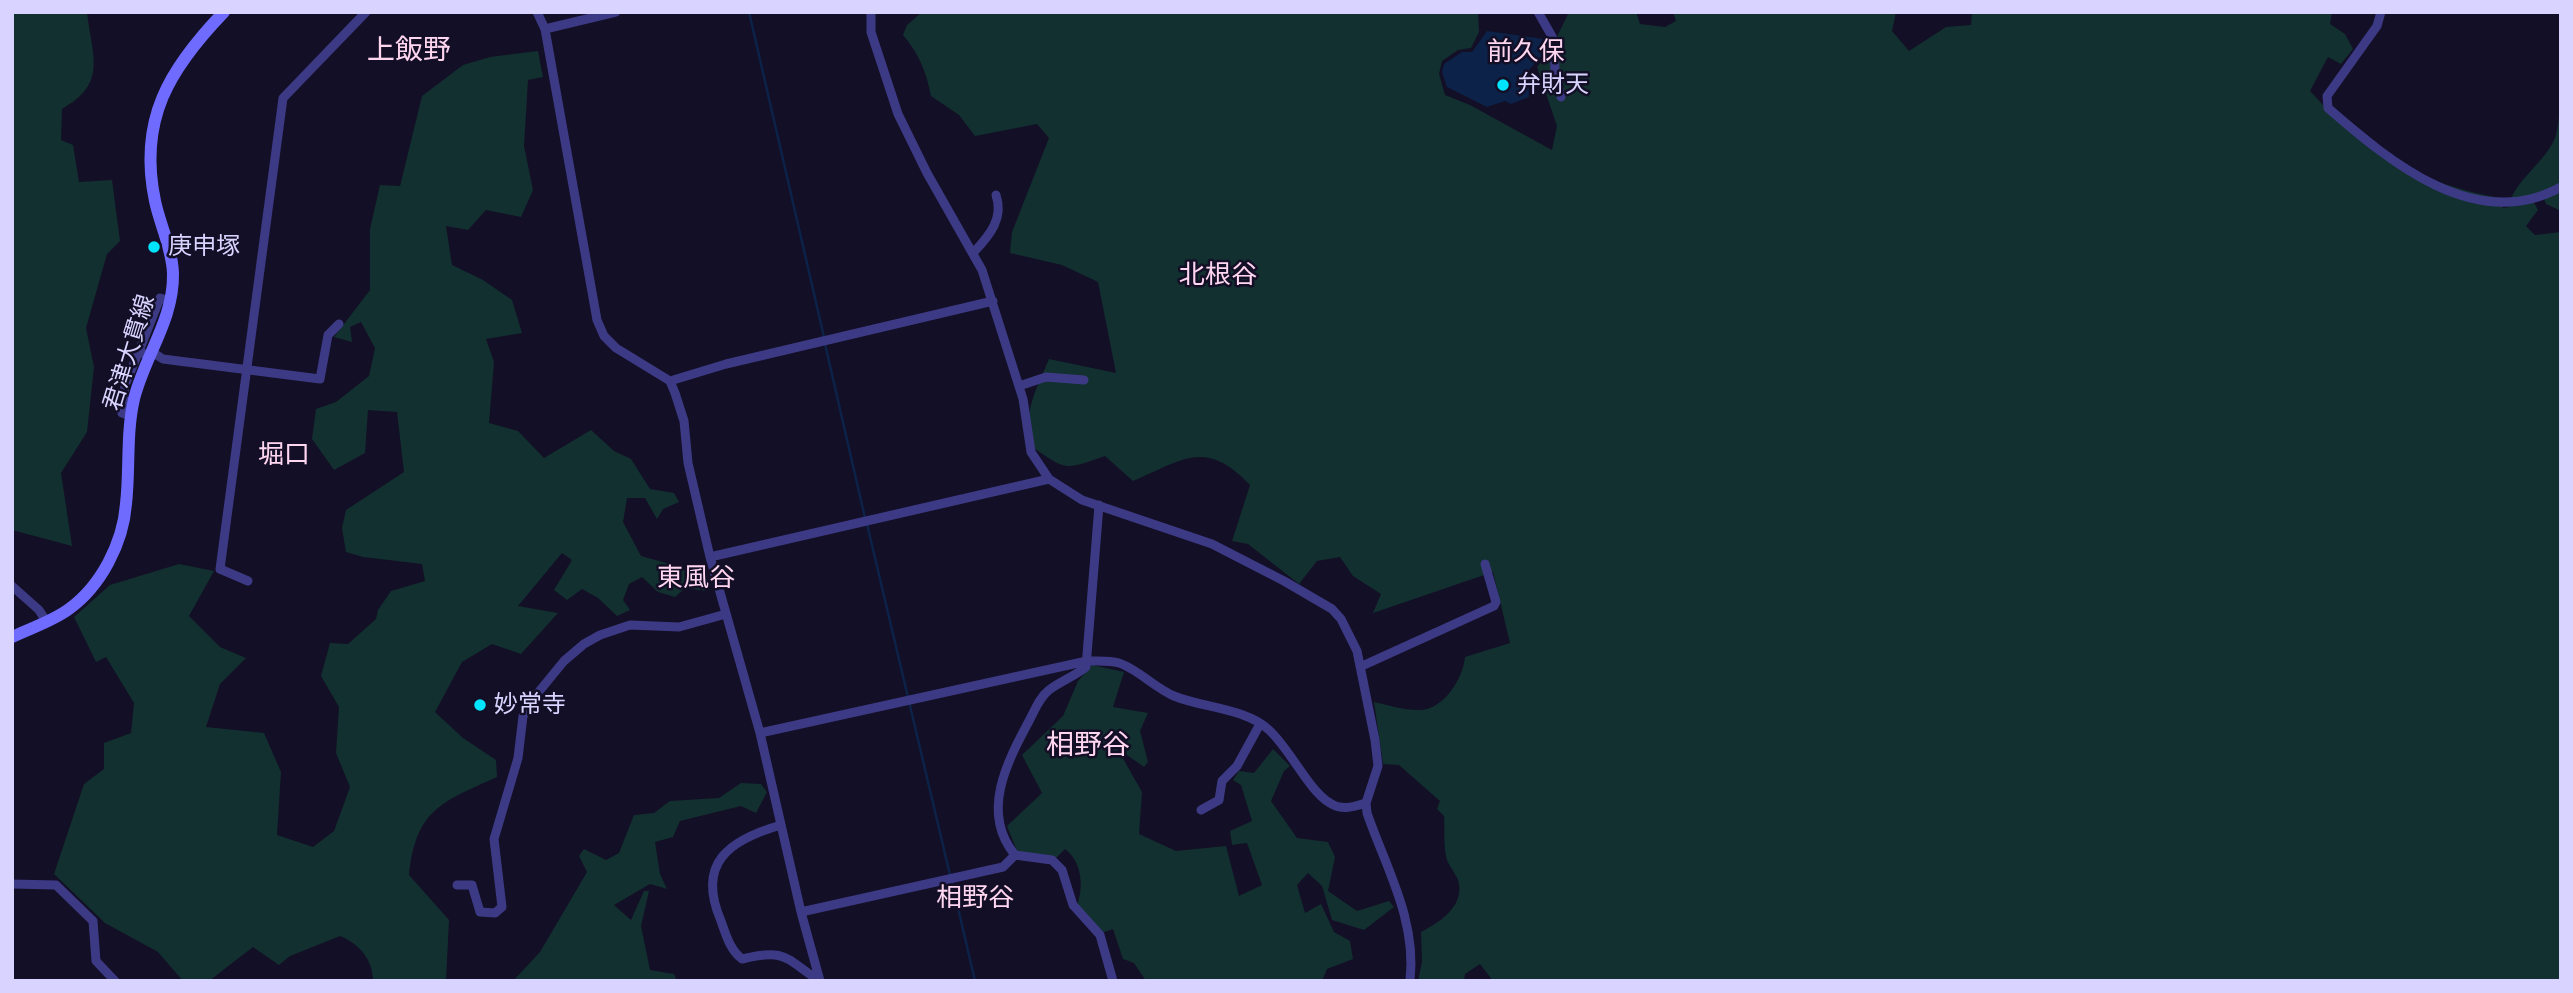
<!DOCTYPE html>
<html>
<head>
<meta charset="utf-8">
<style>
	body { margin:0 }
	#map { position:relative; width:2573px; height:993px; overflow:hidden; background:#130f26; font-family:"Fira Sans",sans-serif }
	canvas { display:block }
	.frame { position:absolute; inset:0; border:14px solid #d9d4ff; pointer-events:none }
</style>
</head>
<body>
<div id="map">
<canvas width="2573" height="993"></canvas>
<div class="frame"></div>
</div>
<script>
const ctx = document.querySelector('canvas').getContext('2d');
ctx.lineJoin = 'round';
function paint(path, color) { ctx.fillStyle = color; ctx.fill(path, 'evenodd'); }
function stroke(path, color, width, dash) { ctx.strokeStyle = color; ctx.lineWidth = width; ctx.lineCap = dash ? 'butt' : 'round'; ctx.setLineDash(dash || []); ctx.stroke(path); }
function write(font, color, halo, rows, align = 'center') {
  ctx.font = font + ' "Fira Sans","Noto Sans JP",sans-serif'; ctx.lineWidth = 5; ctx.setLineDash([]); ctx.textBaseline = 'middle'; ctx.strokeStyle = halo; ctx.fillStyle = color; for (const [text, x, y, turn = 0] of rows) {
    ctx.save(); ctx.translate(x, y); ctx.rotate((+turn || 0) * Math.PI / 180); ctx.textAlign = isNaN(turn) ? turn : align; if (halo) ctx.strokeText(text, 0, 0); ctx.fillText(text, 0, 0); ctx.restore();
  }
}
const green = new Path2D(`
	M 12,12 L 87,12 C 92,57 108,83 62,109 L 61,140 L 73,145 L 79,182 L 112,180 L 120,241 L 107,254 L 86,328 L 94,367 L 87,432 L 61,473 L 72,546 L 12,530 Z
	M 922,12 L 1478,12 L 1479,32 L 1471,48 L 1458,50 L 1442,61 L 1439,74 L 1445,95 L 1470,105 L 1552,150 L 1557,126 L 1537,67 L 1551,49 L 1569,12 L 1636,12 L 1640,24 L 1665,27 L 1676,21 L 1673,12 L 1896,12 L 1892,31 L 1909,51 L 1946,27 L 1971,25 L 1972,12 L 2332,12 L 2330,24 L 2345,34 L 2353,49 L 2341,64 L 2328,57 L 2310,91 C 2366,153 2418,183 2500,198 L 2503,208 L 2509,207 C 2513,181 2545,163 2555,138 C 2559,126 2559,111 2561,99 L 2561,211 L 2546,204 L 2543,196 L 2532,199 L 2538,210 L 2526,226 L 2535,235 L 2561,232 L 2561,981 L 1493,981 L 1480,964 L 1465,974 L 1464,981 L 1418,981 L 1422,962 L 1421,932 C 1438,923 1463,908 1459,884 C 1458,876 1450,868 1447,860 C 1443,846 1445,830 1444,816 L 1437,809 L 1440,801 L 1399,765 L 1383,764 L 1374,702 C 1388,705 1403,710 1418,710 C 1443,711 1463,679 1465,657 L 1510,643 L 1493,572 L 1373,613 L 1381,594 L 1353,576 L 1340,557 L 1317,561 L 1299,584 L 1248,544 L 1232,541 L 1250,485 C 1205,438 1183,460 1133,481 L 1105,456 C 1063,471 1067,470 1032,447 C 1022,413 1036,390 1049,359 L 1116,373 L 1098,282 L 1062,265 L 1010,253 L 1012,232 L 1049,138 L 1037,124 L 975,136 L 959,115 L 931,96 C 926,71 919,54 903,35 L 907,25 Z
	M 538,51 L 543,77 L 528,80 L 524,146 L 533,190 L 521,217 L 486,210 L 468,230 L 446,226 L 452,265 L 483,280 L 512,300 L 522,333 L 486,339 L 494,362 L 489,423 L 518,431 L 544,458 L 591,430 L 614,451 L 631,459 L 650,489 L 674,493 L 679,502 L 663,509 L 657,519 L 645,498 L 627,498 L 623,522 L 641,556 L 681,567 L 706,591 L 685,588 L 675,597 L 658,592 L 642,577 L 629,584 L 623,600 L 630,610 L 617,616 L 598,598 L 582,589 L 567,600 L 554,590 L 572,560 L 562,553 L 518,606 L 558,613 L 521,654 L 492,644 L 462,662 L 435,712 L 463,738 L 496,760 L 497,777 C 442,802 416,809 409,875 L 449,920 L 446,981 L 373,981 C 373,959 359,944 340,936 L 290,956 L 279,965 L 253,947 L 209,981 L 183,981 L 158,952 L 105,923 L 54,874 L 84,784 L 104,769 L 104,743 L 131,733 L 134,703 L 106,657 L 96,662 L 74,617 L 110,585 L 179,564 L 214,571 L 189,616 L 220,647 L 246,658 L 220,684 L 206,727 L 264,733 L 281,772 L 277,835 L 313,847 L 334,831 L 350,787 L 336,753 L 339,707 L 321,676 L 330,643 L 348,644 L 376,619 L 378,610 L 391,591 L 425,581 L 422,564 L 363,557 L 346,552 L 342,528 L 346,510 L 404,472 L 397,412 L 368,410 L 365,453 L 334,470 L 312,439 L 316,409 L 336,402 L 369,376 L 375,348 L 361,322 L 350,327 L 352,342 L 334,337 L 370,290 L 370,229 L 380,185 L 400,186 L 422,96 L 463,65 L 490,57 Z
	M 1092,665 L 1124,672 L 1113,707 L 1148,713 L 1140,731 L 1148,762 L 1144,767 L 1117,748 L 1142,792 L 1139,834 L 1176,851 L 1226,846 L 1239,896 L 1262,885 L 1247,843 L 1232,845 L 1230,831 L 1252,821 L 1241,785 L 1233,780 L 1239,771 L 1254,773 L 1273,749 L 1290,766 L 1284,771 L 1271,801 L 1297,838 L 1328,842 L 1335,857 L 1328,891 L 1357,911 L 1389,901 L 1394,907 L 1364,930 L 1332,920 L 1322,886 L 1308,873 L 1297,885 L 1305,913 L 1321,904 L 1334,932 L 1350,941 L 1353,959 L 1327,969 L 1322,981 L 1146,981 L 1134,963 L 1123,959 L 1113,929 L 1102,933 L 1077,906 C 1084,886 1082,862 1065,849 L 1055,859 L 1017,851 L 1007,826 L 1042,793 L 1022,755 L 1063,716 L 1078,681 Z
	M 741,783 L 761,784 L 767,792 L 756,813 L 741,806 L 680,821 L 673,837 L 655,842 L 660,874 L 667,889 L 650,884 L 614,905 L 631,920 L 644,891 L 649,891 L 641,926 L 650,970 L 674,974 L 677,981 L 513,981 L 540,952 L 587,872 L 579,856 L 584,849 L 606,860 L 619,853 L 634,815 L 654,813 L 670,801 L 719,798 Z`);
const water = new Path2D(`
	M 1487,31 L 1551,40 L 1546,51 L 1528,71 L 1529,97 L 1511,104 L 1505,101 L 1487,107 L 1447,87 L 1442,72 L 1444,64 L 1462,52 L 1472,52 Z`);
const stream = new Path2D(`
	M 749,12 L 824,337
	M 825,344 L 865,518
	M 867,524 L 950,875
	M 952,882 L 975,981`);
const street = new Path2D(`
	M 537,12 L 545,29 L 597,320 L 604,336 L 616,348 L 670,381 L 675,393 L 684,421 L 688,463 L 710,557 L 760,733 L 801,912 L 820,981
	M 871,12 L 871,32 L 898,114 L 927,173 L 982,270 L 1023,399 L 1031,452 L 1049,479 L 1082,500 L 1212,544 L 1284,581 L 1332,609 L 1341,619 L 1357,651 L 1375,740 L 1378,766 L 1366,803 L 1367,813 C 1386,868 1417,920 1410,981
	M 1538,12 L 1554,40 L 1555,72 L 1561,97
	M 2381,12 L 2377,26 L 2327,96 L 2328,108 C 2390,162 2476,234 2561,187
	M 545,29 L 616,12
	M 974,252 C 990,235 1004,218 996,195
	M 152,352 L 163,359 L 320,379 L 328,335 L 339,324
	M 150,357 L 139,351 L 160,298 L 170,301
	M 670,381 L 726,364 L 993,301
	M 1019,386 L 1046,377 L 1084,380
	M 131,416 L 122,413 L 125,385 L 139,351
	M 1099,505 L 1086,667 C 1075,676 1061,681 1049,690 C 1039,698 1035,710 1029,721 C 1007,762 980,813 1015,855 L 1052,860 L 1062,870 L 1073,905 L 1100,935 L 1113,981
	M 710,557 L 1049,479
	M 248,581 L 220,569 L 283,98 L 366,12
	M 12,586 L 39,610 L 46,621
	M 1362,666 L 1494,606 L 1496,602 L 1485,564
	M 760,733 L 1087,661 C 1098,661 1109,660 1119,663 C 1136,668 1155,688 1174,696 C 1203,708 1245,708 1269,730 C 1290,749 1309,791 1330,803 C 1342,811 1353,807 1366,803
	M 1201,810 L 1219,800 L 1222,781 L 1237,766 L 1260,724
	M 781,825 C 729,840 696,863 721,921 C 726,935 730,950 742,959 C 788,948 785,959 820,981
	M 12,884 L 56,885 L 93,921 L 96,961 L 115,981
	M 457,885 L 472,885 L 480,912 L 495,913 L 502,907 L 494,839 L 518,758 L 523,716 L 537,694 L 564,661 L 584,644 L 600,635 L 630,625 L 679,627 L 726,614
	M 801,912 L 1003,867 L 1015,855`);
const secondary = new Path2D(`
	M 12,637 C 31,628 53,621 69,609 C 101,586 123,543 126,504 C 130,469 126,433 134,399 C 145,355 174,320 173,273 C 172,248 160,225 155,201 C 138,120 169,69 224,12`);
const markers = [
	[1503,85,7,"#00e5ff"],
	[154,247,7,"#00e5ff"],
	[480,705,7,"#00e5ff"]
];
const poiNames = [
	["弁財天",1517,85],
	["庚申塚",168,247],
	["妙常寺",494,705]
];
const streetNames = [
	["君津大貫線",130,353,-73]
];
const neighbourhoodNames = [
	["前久保",1526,53],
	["北根谷",1218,276],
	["堀口",284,456],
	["東風谷",696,579],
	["相野谷",975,899]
];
const quarterNames = [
	["上飯野",409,51],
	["相野谷",1088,746]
];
paint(green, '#12302f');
paint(water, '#0c2248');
stroke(stream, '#0c2248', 2.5);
stroke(street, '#3d3a85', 9);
stroke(secondary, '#6f6bff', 12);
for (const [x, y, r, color] of markers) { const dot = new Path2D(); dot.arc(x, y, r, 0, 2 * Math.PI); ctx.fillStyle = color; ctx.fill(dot); stroke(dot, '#130f26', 2.5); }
write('24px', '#d9d4ff', '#130f26', poiNames, 'left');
write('24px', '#d9d4ff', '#130f26', streetNames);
write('26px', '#ffd6f0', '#130f26', neighbourhoodNames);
write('28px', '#ffd6f0', '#130f26', quarterNames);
</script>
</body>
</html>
